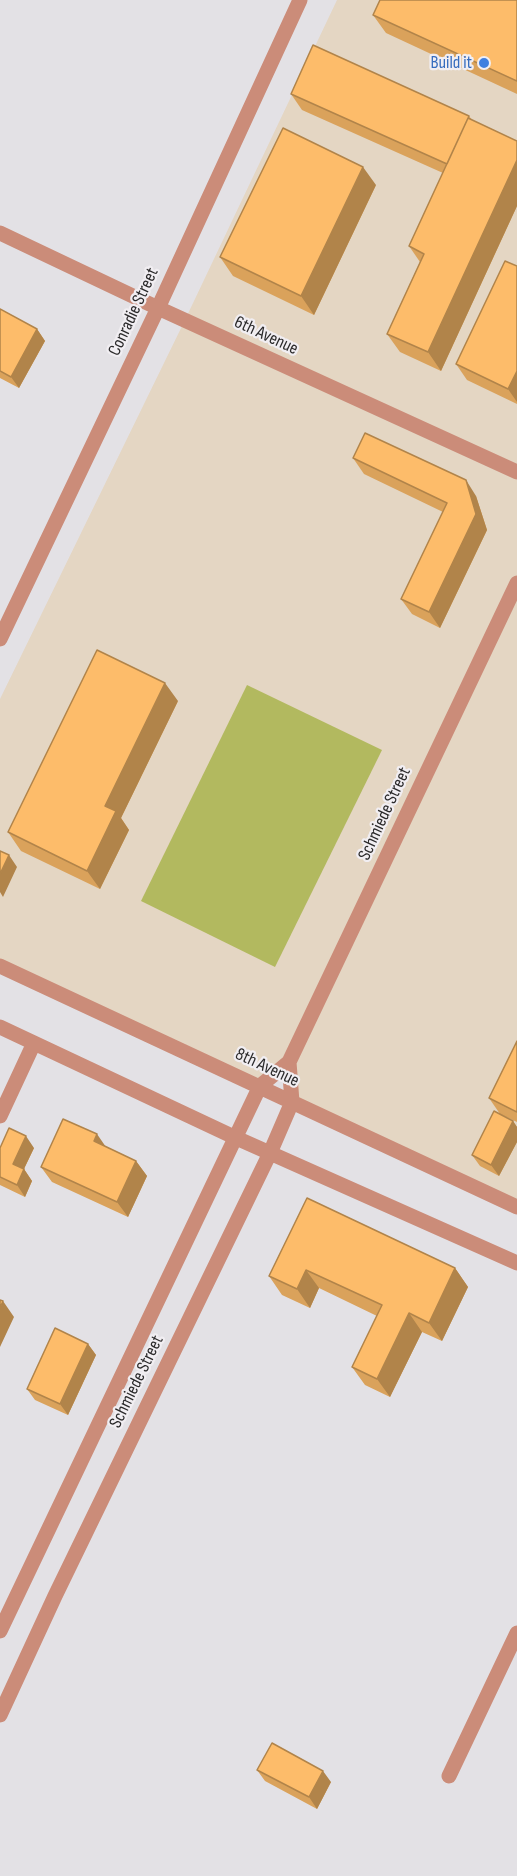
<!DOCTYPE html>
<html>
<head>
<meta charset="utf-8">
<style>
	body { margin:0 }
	canvas { display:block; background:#e3e1e5 }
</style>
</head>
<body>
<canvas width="517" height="1876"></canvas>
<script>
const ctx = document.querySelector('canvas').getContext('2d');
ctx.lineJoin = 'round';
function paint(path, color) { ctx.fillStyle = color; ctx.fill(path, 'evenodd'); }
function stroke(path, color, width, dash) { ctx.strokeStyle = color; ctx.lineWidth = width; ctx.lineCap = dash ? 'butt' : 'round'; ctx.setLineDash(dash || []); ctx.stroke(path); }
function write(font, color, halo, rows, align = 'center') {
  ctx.font = font + ' "Sofia Sans Condensed",sans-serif'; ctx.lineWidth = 4.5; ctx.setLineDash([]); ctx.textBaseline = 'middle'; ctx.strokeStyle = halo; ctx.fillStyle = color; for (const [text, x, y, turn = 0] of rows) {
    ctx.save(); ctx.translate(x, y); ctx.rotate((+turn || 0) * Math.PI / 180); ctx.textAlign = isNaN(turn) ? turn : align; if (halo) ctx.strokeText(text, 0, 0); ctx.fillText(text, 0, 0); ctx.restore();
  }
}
const commercial = new Path2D(`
	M 337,0 L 517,0 L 517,1207 L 292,1102 L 289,1062 L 260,1086 L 0,966 L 0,699 L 184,322 Z`);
const green = new Path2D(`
	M 247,685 L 382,750 L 275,967 L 141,901 Z`);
const lane = new Path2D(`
	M 449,1776 L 517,1633`);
const street = new Path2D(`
	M 0,233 L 158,308 L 517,472
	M 0,639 L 158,308 L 300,0
	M 0,966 L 517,1207
	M 0,1027 L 234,1137 L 517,1263
	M 0,1116 L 34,1043
	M 0,1631 L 260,1086 L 289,1062 L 517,583
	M 0,1715 L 55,1596 L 270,1153 L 292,1102 L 289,1062`);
const wall = new Path2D(`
	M 517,0 L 517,94 L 386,33 L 373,15 Z
	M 291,94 L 469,116 L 472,120 L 517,141 L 517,206 L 441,371 L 400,352 L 387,334 L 420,262 L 409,246 L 443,173 L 302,110 Z
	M 376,185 L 314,315 L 233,276 L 220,257 Z
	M 517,266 L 517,404 L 467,380 L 456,364 Z
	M 0,309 L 37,329 L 45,341 L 19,388 L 0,378 Z
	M 353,458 L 476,496 L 487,530 L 440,628 L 412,614 L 401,599 L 443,512 L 364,474 Z
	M 178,701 L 121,818 L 129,830 L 100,889 L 21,851 L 8,832 Z
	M 517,1041 L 517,1122 L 500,1114 L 489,1098 Z
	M 513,1121 L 517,1127 L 517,1142 L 499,1176 L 480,1166 L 472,1155 Z
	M 106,1147 L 136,1161 L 147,1176 L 128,1217 L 52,1182 L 41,1167 Z
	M 0,1148 L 34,1148 L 24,1169 L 32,1181 L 25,1197 L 0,1185 Z
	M 307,1198 L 455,1268 L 468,1287 L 442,1341 L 422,1332 L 390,1397 L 365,1385 L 352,1367 L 377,1316 L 319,1288 L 310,1308 L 282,1295 L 269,1276 Z
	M 88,1344 L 96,1355 L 68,1415 L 35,1400 L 27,1389 Z
	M 257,1770 L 331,1782 L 317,1809 L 265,1781 Z`);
const shadedWall = new Path2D(`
	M 517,160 L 517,206 L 441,371 L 428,352 Z
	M 363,167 L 376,185 L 314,315 L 301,296 Z
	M 37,329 L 45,341 L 19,388 L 11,377 Z
	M 517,371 L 517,402 L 508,389 Z
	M 466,480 L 476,496 L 487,530 L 440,628 L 429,612 Z
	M 165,683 L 178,701 L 121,818 L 129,830 L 100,889 L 87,871 L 105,806 Z
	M 9,855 L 17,867 L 3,897 L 0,892 L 0,874 Z
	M 513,1121 L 517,1127 L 517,1142 L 499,1176 L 491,1165 Z
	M 97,1134 L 108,1150 L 94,1141 Z
	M 26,1136 L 34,1148 L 21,1175 L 13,1164 Z
	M 136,1161 L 147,1176 L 128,1217 L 117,1202 Z
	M 24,1169 L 32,1181 L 25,1197 L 17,1185 Z
	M 455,1268 L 468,1287 L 442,1341 L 429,1323 Z
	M 306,1270 L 319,1288 L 310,1308 L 297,1289 Z
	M 3,1301 L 14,1317 L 0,1347 L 0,1308 Z
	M 409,1313 L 422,1332 L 390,1397 L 377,1379 Z
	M 88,1344 L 96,1355 L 68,1415 L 60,1404 Z
	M 323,1771 L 331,1782 L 317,1809 L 309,1797 Z`);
const building = new Path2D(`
	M 380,0 L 517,0 L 517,81 L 373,15 Z
	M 313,45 L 469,116 L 447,164 L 291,94 Z
	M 468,118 L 517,141 L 517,160 L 428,352 L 387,334 L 424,254 L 409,246 Z
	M 283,128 L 363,167 L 301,296 L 220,257 Z
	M 505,261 L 517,266 L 517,371 L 508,389 L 456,364 Z
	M 0,309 L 37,329 L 11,377 L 0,371 Z
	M 365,433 L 466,480 L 476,514 L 429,612 L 401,599 L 447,503 L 353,458 Z
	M 97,650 L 165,683 L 105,806 L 116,811 L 87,871 L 8,832 Z
	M 0,851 L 9,855 L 0,874 Z
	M 517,1041 L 517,1112 L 489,1098 Z
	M 494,1111 L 513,1121 L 491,1165 L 472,1155 Z
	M 63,1119 L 97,1134 L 94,1141 L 136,1161 L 117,1202 L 41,1167 Z
	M 9,1128 L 26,1136 L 13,1164 L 24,1169 L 17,1185 L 0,1177 L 0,1148 Z
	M 307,1198 L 455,1268 L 429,1323 L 409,1313 L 377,1379 L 352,1367 L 382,1305 L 306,1270 L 297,1289 L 269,1276 Z
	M 0,1300 L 3,1301 L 0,1308 Z
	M 55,1328 L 88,1344 L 60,1404 L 27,1389 Z
	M 272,1743 L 323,1771 L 309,1797 L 257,1770 Z`);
const markers = [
	[484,63,6,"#3f7fe0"]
];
const shopNames = [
	["Build it",472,63]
];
const streetNames = [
	["Conradie Street",134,312,-65],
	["6th Avenue",266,336,25],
	["Schmiede Street",385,814,-65],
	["8th Avenue",267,1068,25],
	["Schmiede Street",137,1382,-64]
];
paint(commercial, '#e4d6c3');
paint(green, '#b2b95f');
stroke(lane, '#cb8c79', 15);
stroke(street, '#cb8c79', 15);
paint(wall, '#daa25b');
paint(shadedWall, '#b1844a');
paint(building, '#fdbc6a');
stroke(building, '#b1844a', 1.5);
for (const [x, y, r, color] of markers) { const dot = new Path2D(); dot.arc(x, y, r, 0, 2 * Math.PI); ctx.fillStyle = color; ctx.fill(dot); stroke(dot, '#f1eef2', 2); }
write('18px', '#366cbe', '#f1eef2', shopNames, 'right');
write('18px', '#2b2a2b', '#f1eef2', streetNames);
</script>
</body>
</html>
